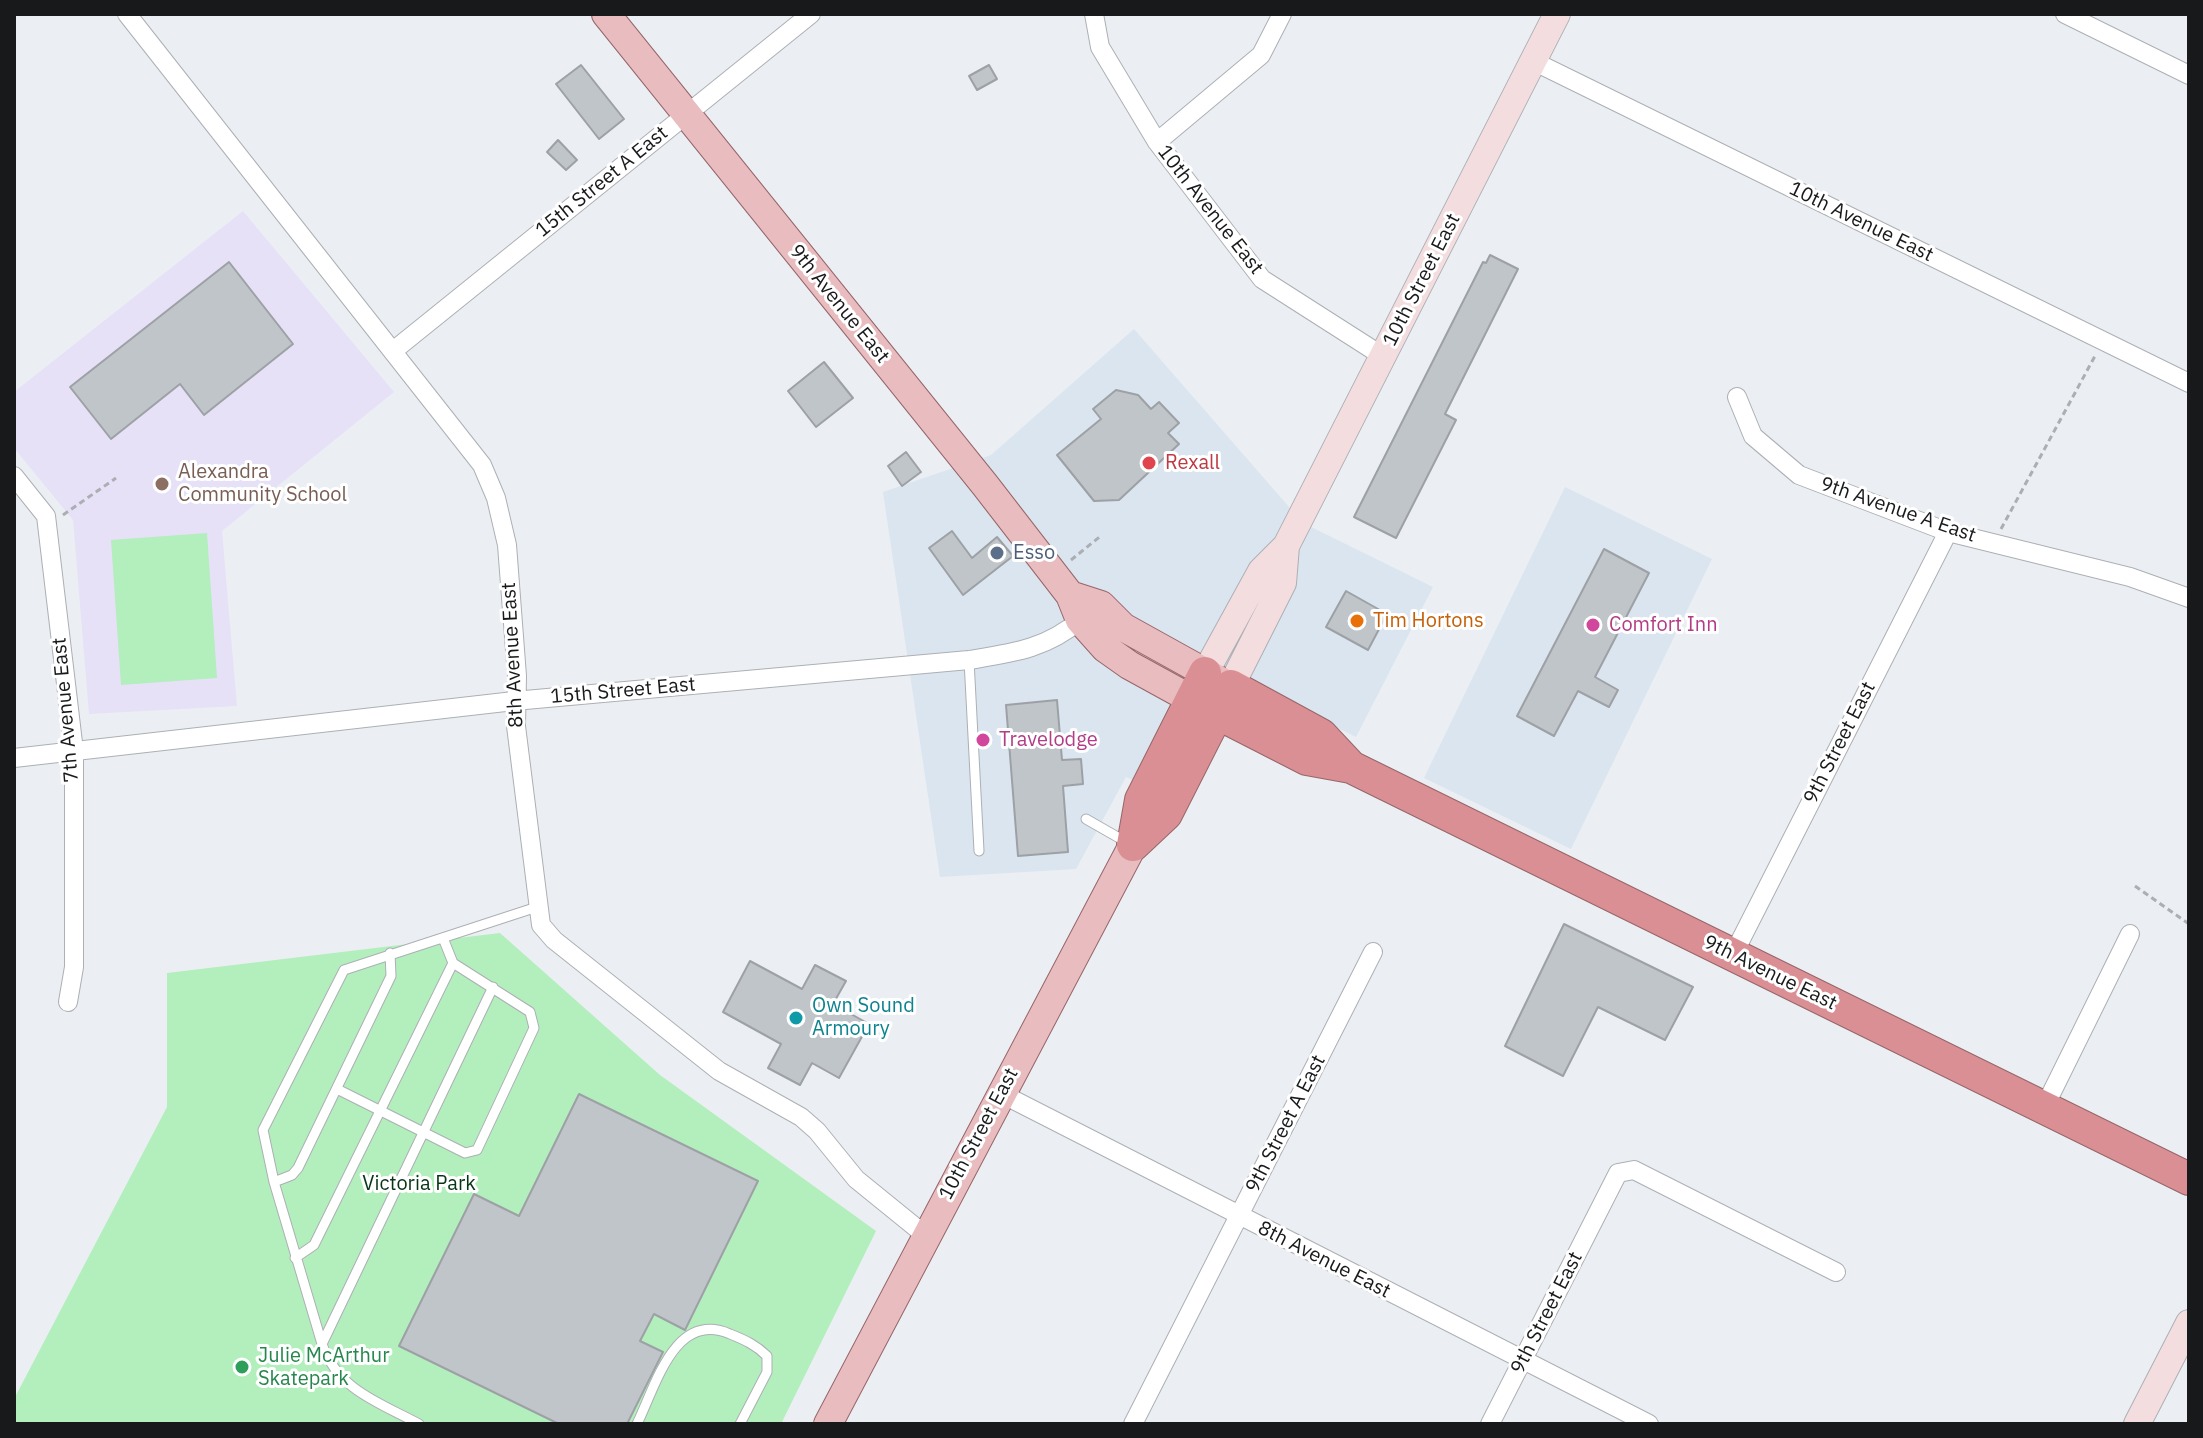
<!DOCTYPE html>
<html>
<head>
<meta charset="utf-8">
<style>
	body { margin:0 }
	#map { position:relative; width:2203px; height:1438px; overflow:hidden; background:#ebeff3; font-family:"IBM Plex Sans",sans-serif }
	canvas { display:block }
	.frame { position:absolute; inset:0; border:16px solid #17191a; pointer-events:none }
</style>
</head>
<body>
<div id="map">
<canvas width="2203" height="1438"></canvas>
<div class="frame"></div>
</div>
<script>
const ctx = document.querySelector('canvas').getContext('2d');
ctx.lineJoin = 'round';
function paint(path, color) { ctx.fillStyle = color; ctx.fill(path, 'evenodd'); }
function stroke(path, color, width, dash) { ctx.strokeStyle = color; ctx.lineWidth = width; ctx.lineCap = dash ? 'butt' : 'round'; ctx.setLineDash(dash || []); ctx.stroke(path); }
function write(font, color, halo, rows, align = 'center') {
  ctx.font = font + ' "IBM Plex Sans",sans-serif'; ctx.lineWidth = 6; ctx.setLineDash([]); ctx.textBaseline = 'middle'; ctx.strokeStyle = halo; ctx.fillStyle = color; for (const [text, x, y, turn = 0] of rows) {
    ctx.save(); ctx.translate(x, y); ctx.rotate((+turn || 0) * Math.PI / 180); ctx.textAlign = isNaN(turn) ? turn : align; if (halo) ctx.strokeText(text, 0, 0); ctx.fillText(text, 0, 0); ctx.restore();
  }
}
const built = new Path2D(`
	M 1134,329 L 1303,523 L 1433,587 L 1356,737 L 1227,673 L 1166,795 L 1126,777 L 1076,869 L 940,877 L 883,492 L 991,455 Z
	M 1565,487 L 1712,559 L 1571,849 L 1424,778 Z`);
const education = new Path2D(`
	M 243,211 L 394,392 L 222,531 L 237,706 L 89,714 L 73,520 L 14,448 L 14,392 Z`);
const green = new Path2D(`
	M 207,533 L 217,678 L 121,685 L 111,540 Z
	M 500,933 L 660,1075 L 876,1231 L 781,1424 L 14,1424 L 14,1399 L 167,1107 L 167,973 Z`);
const building = new Path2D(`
	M 581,65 L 624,119 L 599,139 L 556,84 Z
	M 989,65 L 997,79 L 977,90 L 969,76 Z
	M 558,140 L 577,160 L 566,170 L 547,152 Z
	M 1490,255 L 1518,269 L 1445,414 L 1456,420 L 1396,538 L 1354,517 L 1483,262 L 1486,263 Z
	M 229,262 L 293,344 L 204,415 L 180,384 L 111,439 L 70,387 Z
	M 824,362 L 853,398 L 816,427 L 788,391 Z
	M 1116,390 L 1138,395 L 1151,409 L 1159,402 L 1179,423 L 1168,433 L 1179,444 L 1119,500 L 1094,501 L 1057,455 L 1101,419 L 1093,409 Z
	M 906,452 L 921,472 L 902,486 L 888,466 Z
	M 952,531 L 972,558 L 997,537 L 1013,556 L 963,595 L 929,548 Z
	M 1604,549 L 1649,573 L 1595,677 L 1618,690 L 1609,707 L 1578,691 L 1554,736 L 1517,716 Z
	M 1346,591 L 1387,614 L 1368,650 L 1326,627 Z
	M 1057,700 L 1062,760 L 1081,759 L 1083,784 L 1063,786 L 1068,852 L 1018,856 L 1006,705 Z
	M 1564,924 L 1693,987 L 1665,1040 L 1598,1007 L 1563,1076 L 1505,1046 Z
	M 750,961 L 802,989 L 815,965 L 846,981 L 833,1004 L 869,1024 L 839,1078 L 812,1063 L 800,1085 L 768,1068 L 781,1044 L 723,1012 Z
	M 579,1094 L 758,1181 L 685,1330 L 654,1314 L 640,1341 L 663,1352 L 627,1424 L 559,1424 L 399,1346 L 474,1194 L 519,1216 Z`);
const path = new Path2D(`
	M 63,515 L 116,478
	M 2001,529 L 2095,356
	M 1071,560 L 1102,535
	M 2135,886 L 2189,924`);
const lane = new Path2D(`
	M 969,660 L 979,851
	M 1086,819 L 1128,843
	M 337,1089 L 465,1153 L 477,1150 L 534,1028 L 530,1012 L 453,963 L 443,938
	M 274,1182 L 292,1175 L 298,1168 L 391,976 L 390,953
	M 295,1258 L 314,1245 L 453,963
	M 322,1344 L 274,1182 L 263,1130 L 344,970 L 537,907
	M 419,1424 C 378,1402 338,1390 322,1344 L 493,987
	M 637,1424 C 656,1385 675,1310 730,1334 C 745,1340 756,1345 767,1356 L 767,1372 L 740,1424`);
const street = new Path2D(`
	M 127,14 L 482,465 L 496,498 L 507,545 L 517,676 L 516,726 L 541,925 L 554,940 L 719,1071 L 801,1117 L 817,1131 L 856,1179 L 925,1235
	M 1094,14 L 1100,47 L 1157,142 L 1262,279 L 1384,357
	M 2065,14 L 2189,75
	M 1533,61 L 2189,383
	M 1157,142 L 1261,55 L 1282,14
	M 393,351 L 811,14
	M 1737,397 L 1753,436 L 1799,475 L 1948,532 L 2130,577 L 2189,598
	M 14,476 L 46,516 L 74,751 L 74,967 L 68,1002
	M 14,758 L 514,701 L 969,660 C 1012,653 1046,649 1080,620
	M 1733,955 L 1948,532
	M 1000,1093 L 1649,1424
	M 2044,1108 L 2130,934
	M 1133,1424 L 1373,952
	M 1490,1424 L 1618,1173 L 1634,1170 L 1836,1272`);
const secondary = new Path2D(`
	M 1205,673 L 1261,571 L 1286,546 L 1557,14
	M 1231,686 L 1283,583 L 1286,546
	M 2137,1424 L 2189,1323`);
const primary = new Path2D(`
	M 606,14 L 985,485 L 1070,595 L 1080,620 L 1105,648 L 1129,665 L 1211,710
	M 1070,595 L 1101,605 L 1123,627 L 1224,683
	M 828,1424 L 1133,845`);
const highway = new Path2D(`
	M 1217,713 L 1307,759 L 1351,767 L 2189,1179
	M 1133,845 L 1166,814 L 1231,686 L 1321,735 L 1351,767
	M 1133,845 L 1141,800 L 1205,673`);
const markers = [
	[1149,463,8,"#e0444e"],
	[162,484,8,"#8d6e63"],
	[997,553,8,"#5c6f8a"],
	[1357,621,8,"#e8710a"],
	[1593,625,8,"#d1479c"],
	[983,740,8,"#d1479c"],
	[796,1018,8,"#0f9aa8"],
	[242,1367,8,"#2e9e5b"]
];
const streetNames = [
	["15th Street A East",602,182,-39],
	["10th Avenue East",1210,210,52],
	["10th Avenue East",1861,222,26],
	["10th Street East",1422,280,-63],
	["9th Avenue East",839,304,51],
	["9th Avenue A East",1898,510,19],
	["8th Avenue East",513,655,-93],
	["15th Street East",623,691,-5],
	["7th Avenue East",66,710,-95],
	["9th Street East",1840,743,-63],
	["9th Avenue East",1770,973,26],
	["9th Street A East",1286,1124,-63],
	["10th Street East",979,1134,-62],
	["8th Avenue East",1324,1260,27],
	["9th Street East",1547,1313,-63]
];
const healthNames = [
	["Rexall",1165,463]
];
const educationNames = [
	["Alexandra",178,472],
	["Community School",178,495]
];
const serviceNames = [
	["Esso",1013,553]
];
const foodNames = [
	["Tim Hortons",1373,621]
];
const hotelNames = [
	["Comfort Inn",1609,625],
	["Travelodge",999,740]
];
const cultureNames = [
	["Own Sound",812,1006],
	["Armoury",812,1029]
];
const parkNames = [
	["Victoria Park",419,1184]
];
const leisureNames = [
	["Julie McArthur",258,1356],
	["Skatepark",258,1379]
];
paint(built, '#dbe5ef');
paint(education, '#e6e1f7');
paint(green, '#b3eebd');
paint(building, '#c0c5c9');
stroke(building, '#9da1a5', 2);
stroke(lane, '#acb0b4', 11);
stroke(street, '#acb0b4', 20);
stroke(secondary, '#acb0b4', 28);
stroke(primary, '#966669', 30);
stroke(highway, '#966669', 34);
stroke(path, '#abaeb2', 3, [6, 4]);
stroke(lane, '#fff', 9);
stroke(street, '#fff', 18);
stroke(secondary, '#f4dddf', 26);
stroke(primary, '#e9bcbf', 28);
stroke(highway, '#da8f94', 32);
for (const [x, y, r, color] of markers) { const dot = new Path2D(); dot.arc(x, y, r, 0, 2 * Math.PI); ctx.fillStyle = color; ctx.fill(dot); stroke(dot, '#fff', 3); }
write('20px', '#17191a', '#fff', streetNames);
write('20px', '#be3a42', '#fff', healthNames, 'left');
write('20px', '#785e54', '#fff', educationNames, 'left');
write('20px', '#4e5e75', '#fff', serviceNames, 'left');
write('20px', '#c56008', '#fff', foodNames, 'left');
write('20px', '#b23c85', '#fff', hotelNames, 'left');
write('20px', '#0d838f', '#fff', cultureNames, 'left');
write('20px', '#083516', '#fff', parkNames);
write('20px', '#27864d', '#fff', leisureNames, 'left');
</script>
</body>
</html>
